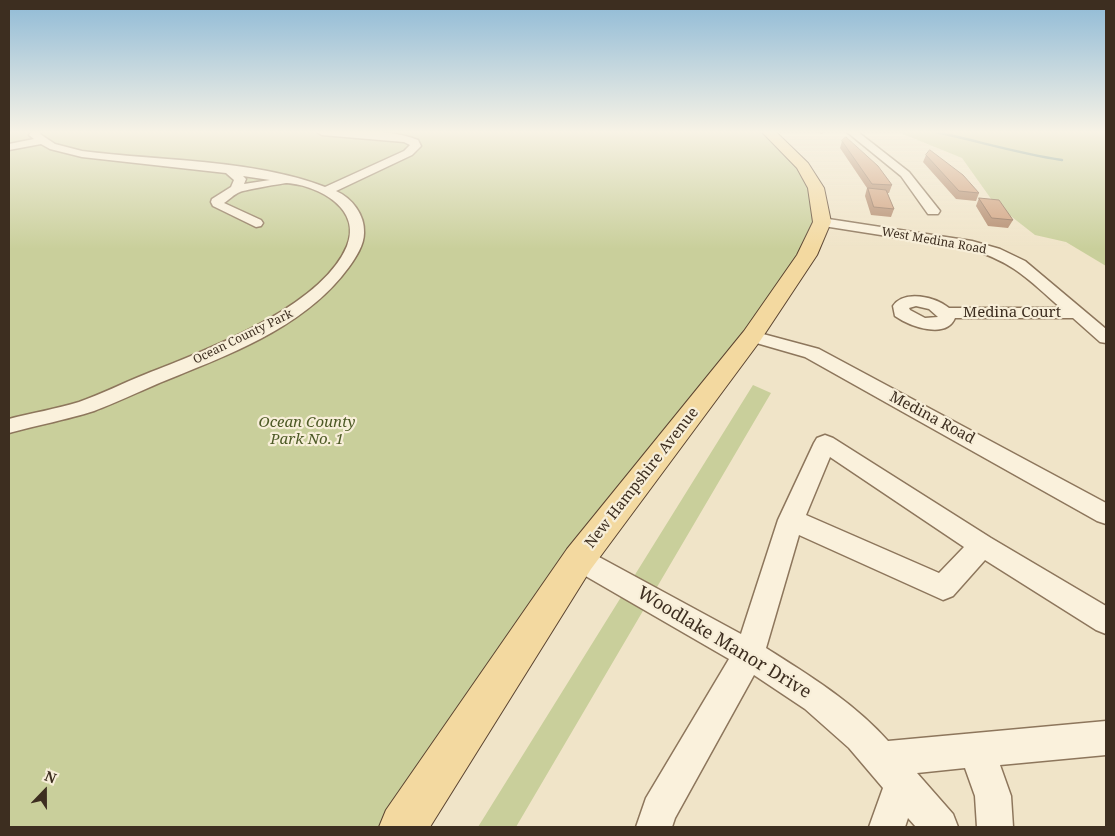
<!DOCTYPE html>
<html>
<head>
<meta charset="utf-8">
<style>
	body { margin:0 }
	#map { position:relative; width:1115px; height:836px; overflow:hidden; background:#f0e4c8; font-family:"Noto Serif",serif }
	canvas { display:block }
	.frame { position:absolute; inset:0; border:10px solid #3d2e20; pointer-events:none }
	.north { position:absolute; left:20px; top:766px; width:50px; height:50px; -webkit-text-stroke:4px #f7eed8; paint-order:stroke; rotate:22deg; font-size:14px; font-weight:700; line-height:20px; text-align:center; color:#3d2e20 }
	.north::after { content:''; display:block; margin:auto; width:18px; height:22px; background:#3d2e20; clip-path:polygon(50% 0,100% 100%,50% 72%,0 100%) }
</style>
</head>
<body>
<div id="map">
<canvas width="1115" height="836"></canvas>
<div class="frame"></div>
<div class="north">N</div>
</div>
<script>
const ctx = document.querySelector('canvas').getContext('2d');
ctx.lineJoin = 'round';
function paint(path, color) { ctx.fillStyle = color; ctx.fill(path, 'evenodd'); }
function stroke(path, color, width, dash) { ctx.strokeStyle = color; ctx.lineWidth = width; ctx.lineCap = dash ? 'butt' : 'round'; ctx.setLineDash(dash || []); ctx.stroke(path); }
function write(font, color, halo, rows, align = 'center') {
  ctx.font = font + ' "Noto Serif",serif'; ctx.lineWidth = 4.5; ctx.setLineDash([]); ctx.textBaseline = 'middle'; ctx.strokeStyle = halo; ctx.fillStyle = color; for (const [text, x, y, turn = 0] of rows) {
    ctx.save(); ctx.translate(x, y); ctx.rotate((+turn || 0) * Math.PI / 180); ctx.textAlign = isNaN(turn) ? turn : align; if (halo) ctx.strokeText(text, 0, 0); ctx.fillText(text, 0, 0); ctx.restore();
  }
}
const green = new Path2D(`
	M 9,132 L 764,132 L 798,166 L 809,187 L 818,236 L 579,559 L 403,827 L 9,827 Z
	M 898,132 L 1106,132 L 1106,266 L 1066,242 L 1035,235 L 994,203 L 962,158 Z
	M 753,385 L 771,393 L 516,827 L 478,827 Z`);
const stream = new Path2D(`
	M 936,132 C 978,141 1020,154 1062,160`);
const minor = new Path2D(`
	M 31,132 L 41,132 L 40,134 L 55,144 L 82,151 C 159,161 253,159 325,187 L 404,151 L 410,145 L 404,142 L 322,135 L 317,132 C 349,132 387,128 418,140 L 421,146 L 412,155 L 336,191 C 352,198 365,215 364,233 C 364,245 356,257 349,267 C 304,329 225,356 157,384 C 136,393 115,403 94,411 C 66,420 37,425 9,433 L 9,419 C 32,413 56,409 79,402 C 102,394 123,383 146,374 C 204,351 321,308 347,246 C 362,209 320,186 287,183 C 284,183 244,190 240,192 C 234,194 229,200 224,203 L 261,220 L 263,223 L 261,226 L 256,227 L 213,206 L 211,202 L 212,199 L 231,187 L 234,180 L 226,173 L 82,157 L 50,149 L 41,144 L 9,150 L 9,144 L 34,139 L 29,135 ZM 243,176 L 270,180 L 244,184 L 246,179 Z
	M 847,132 L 858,132 L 909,172 L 940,211 L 938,214 L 928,214 L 901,176 Z
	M 822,218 L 972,241 L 1000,249 L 1025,261 L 1106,329 L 1106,343 L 1100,342 L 1073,318 L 955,318 C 946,340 909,326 895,316 L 893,306 C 904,289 936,297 949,308 L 1061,308 C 1028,279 1013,262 970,249 L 817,225 L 815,222 L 817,219 ZM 916,306 L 929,309 L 938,317 L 925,318 L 910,310 L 909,308 Z
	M 752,331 L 819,349 L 1106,503 L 1106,524 L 1097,521 L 805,357 L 746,340 L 743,336 L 746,332 Z
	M 825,435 L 833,438 L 991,538 L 1106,606 L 1106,634 L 1096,630 L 985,560 L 953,596 L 943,600 L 799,535 L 766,648 C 810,676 853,702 888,741 L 1106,721 L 1106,755 L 1000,765 L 1011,796 L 1013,827 L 977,827 L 975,796 L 965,768 L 917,773 L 953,814 L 958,827 L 916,827 L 908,818 L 905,827 L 869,827 L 883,788 L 849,748 L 805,709 L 754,675 L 675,818 L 672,827 L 636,827 L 646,798 L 729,659 L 570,567 L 566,559 L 570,551 L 579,548 L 588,551 L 741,634 L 778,520 L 814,443 L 817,438 ZM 830,457 L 964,547 L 939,573 L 806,515 Z`);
const major = new Path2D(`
	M 762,132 L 776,132 L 808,163 L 824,188 L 831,222 L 817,255 L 760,341 L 591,569 L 430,827 L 379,827 L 386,810 L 567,549 L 744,331 L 797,255 L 813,222 L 808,188 L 797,168 Z`);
const wall = new Path2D(`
	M 812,132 L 827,132 L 822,134 Z
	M 842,141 L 892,185 L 889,193 L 887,193 L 894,209 L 891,217 L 871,215 L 865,196 L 867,188 L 840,148 Z
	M 926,155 L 979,193 L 976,201 L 956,199 L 923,162 Z
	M 979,198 L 1013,220 L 1008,228 L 988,226 L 976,206 Z`);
const building = new Path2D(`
	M 846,137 L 878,166 L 892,185 L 872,184 L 842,141 Z
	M 930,150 L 963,175 L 979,193 L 959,191 L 926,155 Z
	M 868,188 L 886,190 L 894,209 L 874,207 Z
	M 979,198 L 999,200 L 1013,220 L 992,218 Z`);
const farStreetnames = [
	["West Medina Road",934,241,10],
	["Ocean County Park",243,337,-26]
];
const streetNames = [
	["Medina Court",1012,313],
	["Medina Road",932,418,28],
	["New Hampshire Avenue",642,478,-52]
];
const parkNames = [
	["Ocean County",307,423],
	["Park No. 1",307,440]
];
const nearStreetnames = [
	["Woodlake Manor Drive",724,643,31]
];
paint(green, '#c9cf9b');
stroke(stream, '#6f938a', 2.5);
stroke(minor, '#8d765c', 3);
stroke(major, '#5b4430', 2);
paint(minor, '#faf1dc');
paint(major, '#f3d9a0');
paint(wall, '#b2896c');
paint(building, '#cf9f7d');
stroke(building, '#916f58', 1);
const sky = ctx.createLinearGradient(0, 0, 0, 249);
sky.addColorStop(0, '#8fbad6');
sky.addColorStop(0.53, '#f8f3e6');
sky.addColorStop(1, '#f8f3e600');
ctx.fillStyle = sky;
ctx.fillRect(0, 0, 1115, 249);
write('12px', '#3d2e20', '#f7eed8', farStreetnames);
write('15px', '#3d2e20', '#f7eed8', streetNames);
write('italic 15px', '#4d5a26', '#f7eed8', parkNames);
write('18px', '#3d2e20', '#f7eed8', nearStreetnames);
</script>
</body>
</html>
